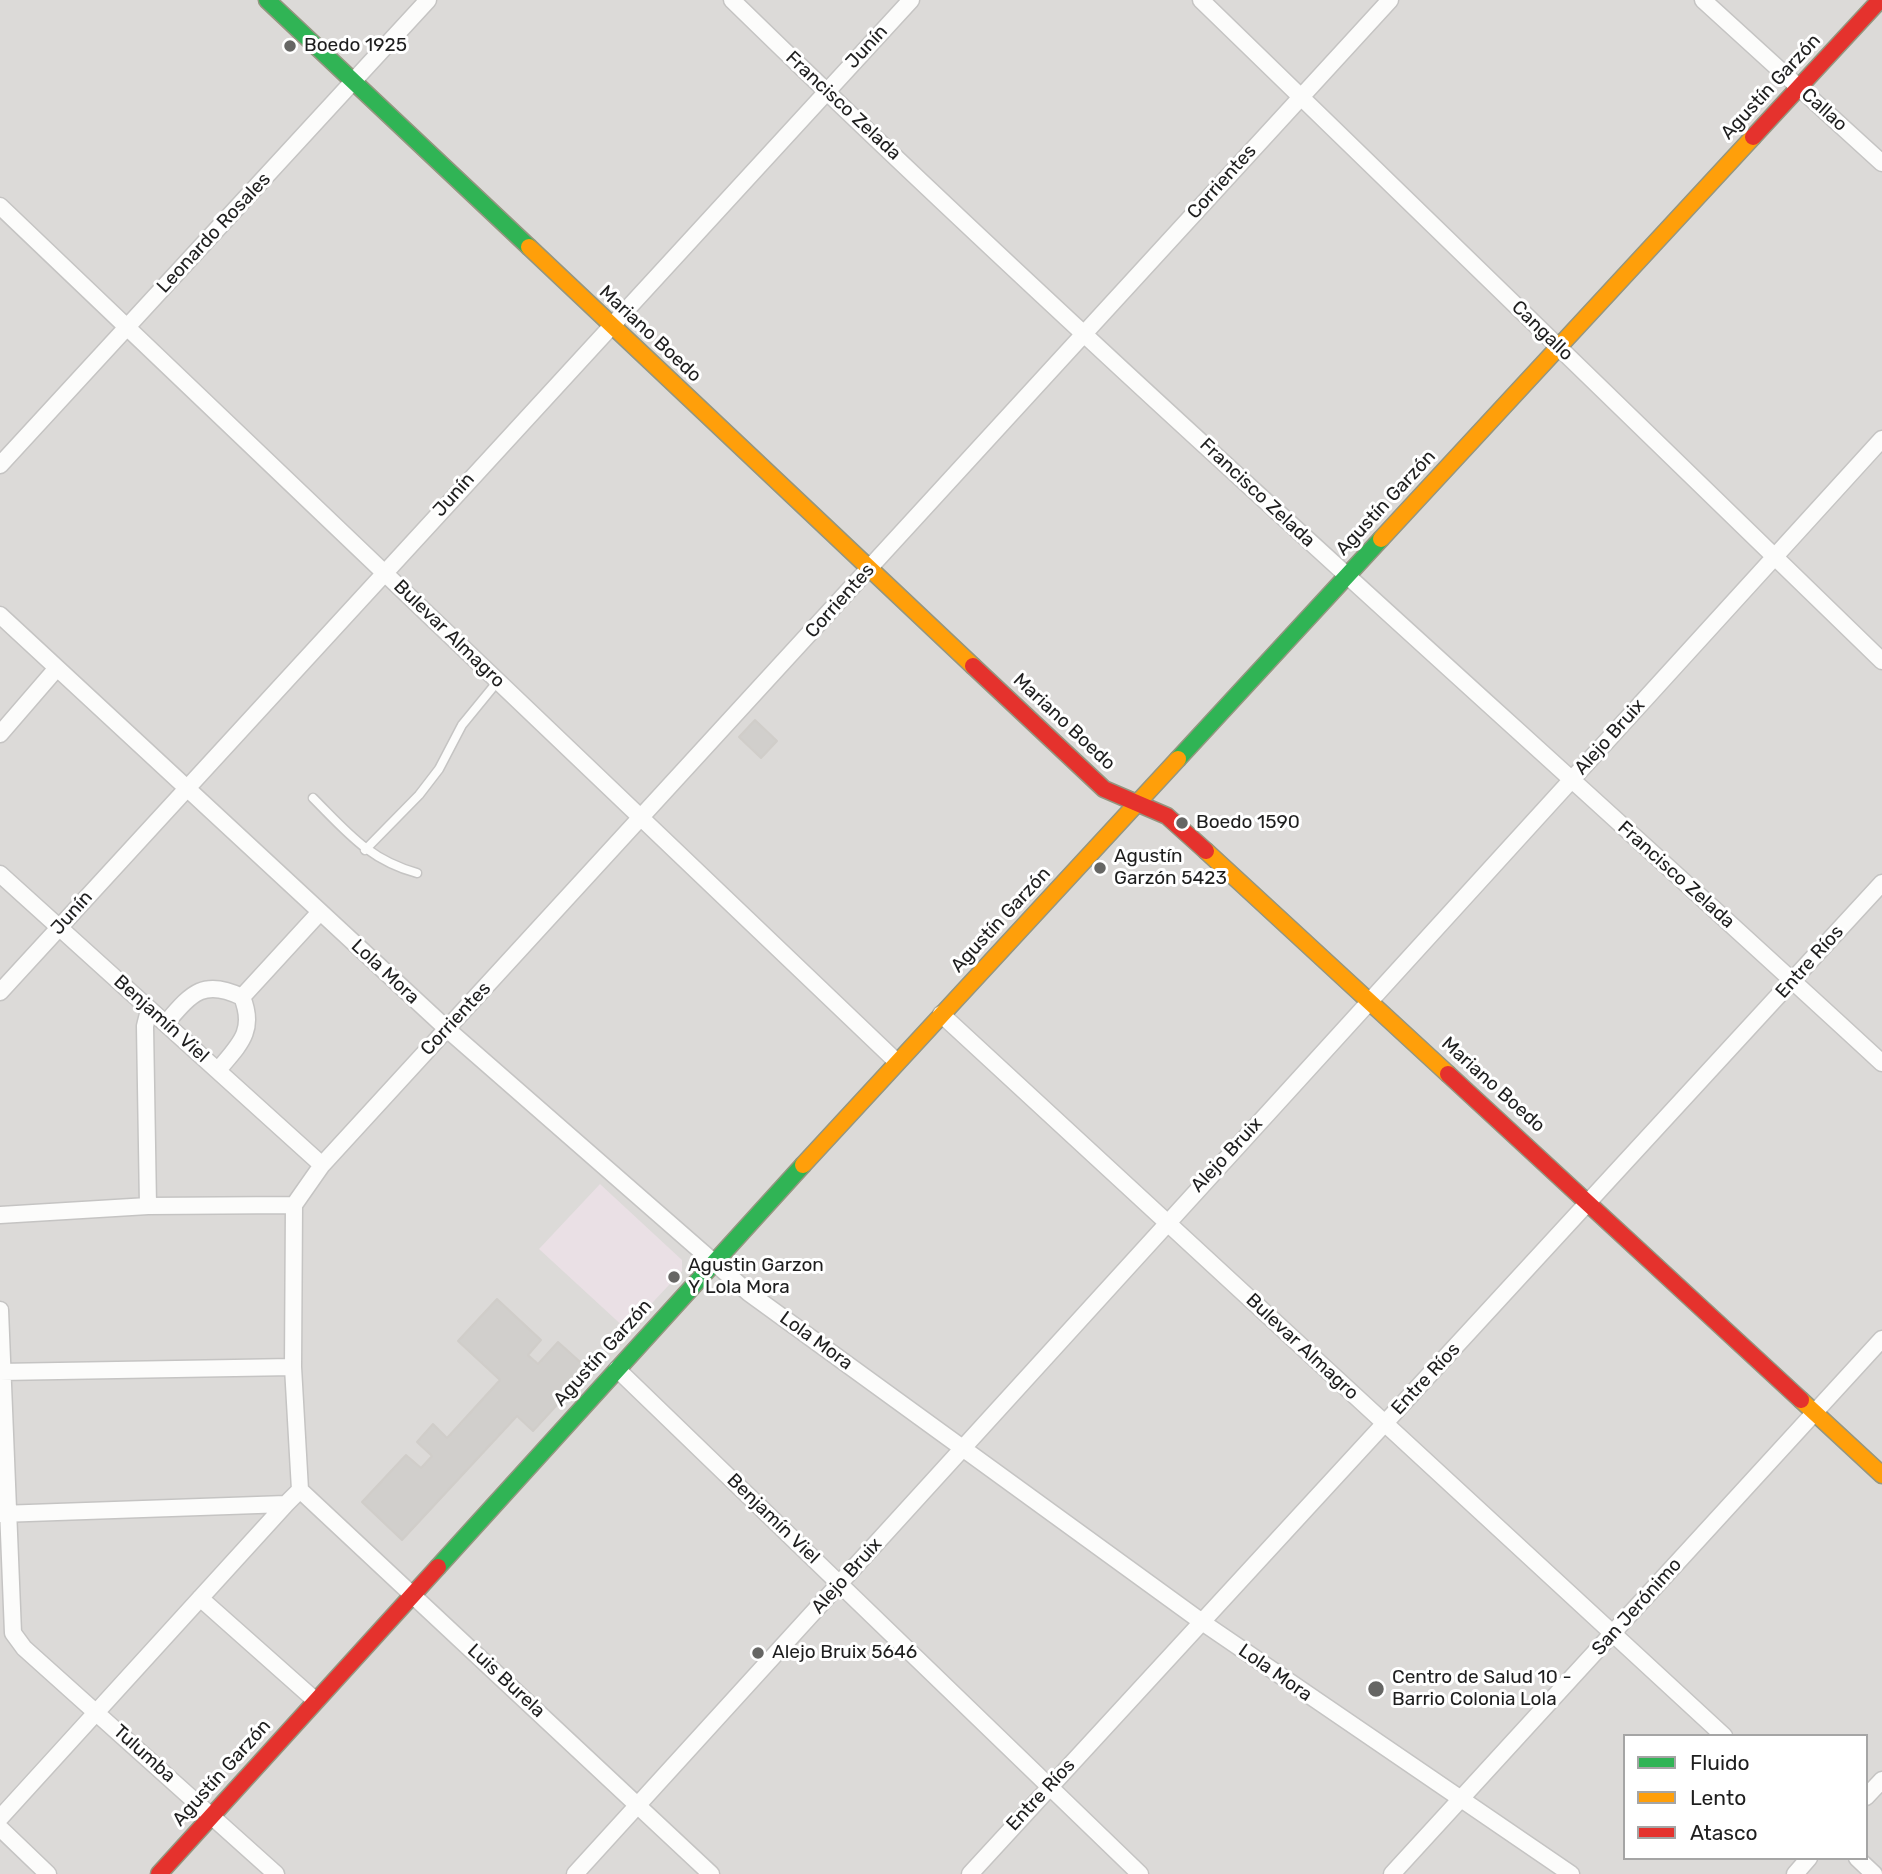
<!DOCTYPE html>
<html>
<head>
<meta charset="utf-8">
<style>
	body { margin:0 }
	#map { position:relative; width:1882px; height:1874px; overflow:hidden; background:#edebe7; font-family:Rubik,sans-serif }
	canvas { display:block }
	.legend { position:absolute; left:1623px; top:1734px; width:245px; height:126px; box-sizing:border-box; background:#fff; border:2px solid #a5a5a5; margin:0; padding:9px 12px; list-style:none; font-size:21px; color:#1e1e1e }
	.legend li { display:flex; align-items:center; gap:14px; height:35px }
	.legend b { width:35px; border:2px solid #a5a5a5 }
</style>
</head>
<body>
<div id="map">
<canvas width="1882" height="1874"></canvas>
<ul class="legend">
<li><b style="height:9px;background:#30b455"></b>Fluido</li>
<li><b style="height:9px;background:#ff9f0a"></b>Lento</li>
<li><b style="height:9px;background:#e5322d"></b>Atasco</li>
</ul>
</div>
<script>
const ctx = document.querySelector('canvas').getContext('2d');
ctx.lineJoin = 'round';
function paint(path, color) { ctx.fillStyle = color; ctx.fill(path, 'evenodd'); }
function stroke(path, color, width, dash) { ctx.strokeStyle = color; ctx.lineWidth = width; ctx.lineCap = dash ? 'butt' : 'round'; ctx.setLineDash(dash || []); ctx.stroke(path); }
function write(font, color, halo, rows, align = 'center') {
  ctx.font = font + ' Rubik,sans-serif'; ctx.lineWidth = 6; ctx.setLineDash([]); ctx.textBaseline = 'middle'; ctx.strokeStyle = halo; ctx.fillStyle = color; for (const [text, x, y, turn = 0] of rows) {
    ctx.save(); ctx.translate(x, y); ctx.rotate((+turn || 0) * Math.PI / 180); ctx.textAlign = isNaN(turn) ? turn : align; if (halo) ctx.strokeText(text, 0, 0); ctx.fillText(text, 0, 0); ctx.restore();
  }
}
const residential = new Path2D(`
	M 0,0 L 1882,0 L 1882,1874 L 0,1874 ZM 1625,1736 L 1866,1736 L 1866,1858 L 1625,1858 Z`);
const industrial = new Path2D(`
	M 600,1184 L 682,1260 L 682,1271 L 627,1330 L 539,1249 Z`);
const building = new Path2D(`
	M 755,720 L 777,741 L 761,758 L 739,737 Z
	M 497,1299 L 541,1340 L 528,1355 L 538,1364 L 558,1342 L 589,1370 L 533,1431 L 517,1416 L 402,1540 L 362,1502 L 406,1455 L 421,1468 L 432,1456 L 417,1442 L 433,1424 L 447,1438 L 500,1380 L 458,1341 Z`);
const lane = new Path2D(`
	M 313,798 C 347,832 369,860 417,873
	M 365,850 L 419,795 L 439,769 L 462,725 L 498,681`);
const street = new Path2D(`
	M 732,0 C 1106,365 1498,709 1882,1063
	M 1201,0 L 1882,661
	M 1703,0 L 1882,163
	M 0,206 L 897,1062
	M 0,465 L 428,0
	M 0,615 L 447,1029 L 749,1293 L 1202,1622 L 1571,1874
	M 0,734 L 57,668
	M 0,874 L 322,1165
	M 0,992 L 911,0
	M 242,997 L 320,912
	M 941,1014 L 1724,1736
	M 166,1023 C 191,994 203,978 242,997 C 256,1031 239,1045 218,1070
	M 294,1205 L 322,1165 L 1390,0
	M 148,1206 L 145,1026 L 149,1010
	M 0,1215 L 148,1206 L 294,1205
	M 0,1310 L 13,1633
	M 617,1369 L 1140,1874
	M 0,1372 L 293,1367
	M 300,1490 L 711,1874
	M 0,1514 L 286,1504 L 300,1490 L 293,1367 L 294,1205
	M 200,1598 L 316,1701
	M 13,1633 L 24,1648 L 276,1874
	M 1866,1797 L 1882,1780
	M 0,1818 L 286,1504
	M 0,1828 L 48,1874
	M 1857,1858 L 1874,1874
	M 575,1874 L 1882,439
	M 970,1874 L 1882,883
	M 1392,1874 L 1882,1339
	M 1795,1874 L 1809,1858`);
const fast = new Path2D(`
	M 267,0 L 529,247
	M 1178,759 L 1381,539
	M 438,1567 L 803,1165`);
const slow = new Path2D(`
	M 529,247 L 973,666
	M 1381,539 L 1753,137
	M 1206,851 L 1448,1074
	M 803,1165 L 1178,759
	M 1801,1400 L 1882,1475`);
const jam = new Path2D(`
	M 1753,137 L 1880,0
	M 973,666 L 1104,789 L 1167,816 L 1206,851
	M 1448,1074 L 1801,1400
	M 159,1874 L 438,1567`);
const markers = [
	[290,46,7,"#666664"],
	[1182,823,7,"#666664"],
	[1100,868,7,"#666664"],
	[674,1277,7,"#666664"],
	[758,1653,7,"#666664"],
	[1376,1689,9,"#666664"]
];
const poiNames = [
	["Boedo 1925",304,46],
	["Boedo 1590",1196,823],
	["Agustín",1114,857],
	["Garzón 5423",1114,879],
	["Agustin Garzon",688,1266],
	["Y Lola Mora",688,1288],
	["Alejo Bruix 5646",772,1653],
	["Centro de Salud 10 -",1392,1678],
	["Barrio Colonia Lola",1392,1700]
];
const streetNames = [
	["Junín",867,47,-47],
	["Agustín Garzón",1771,87,-47],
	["Francisco Zelada",843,106,43],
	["Callao",1824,110,42],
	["Corrientes",1222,182,-48],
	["Leonardo Rosales",214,233,-47],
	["Cangallo",1542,331,44],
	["Mariano Boedo",650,334,43],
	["Francisco Zelada",1257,493,43],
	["Junín",454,495,-48],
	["Agustín Garzón",1386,503,-47],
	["Corrientes",840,601,-48],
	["Bulevar Almagro",449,634,44],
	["Mariano Boedo",1064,722,43],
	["Alejo Bruix",1610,737,-48],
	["Francisco Zelada",1676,875,42],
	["Junín",72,913,-48],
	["Agustín Garzón",1001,920,-47],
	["Entre Ríos",1810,962,-48],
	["Lola Mora",385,972,43],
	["Benjamín Viel",161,1019,42],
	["Corrientes",456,1019,-47],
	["Mariano Boedo",1493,1085,42],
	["Alejo Bruix",1227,1155,-47],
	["Lola Mora",816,1341,36],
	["Bulevar Almagro",1302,1347,43],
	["Agustín Garzón",603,1353,-48],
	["Entre Ríos",1426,1379,-47],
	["Benjamín Viel",773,1519,44],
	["Alejo Bruix",847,1576,-48],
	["San Jerónimo",1637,1607,-48],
	["Lola Mora",1275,1673,35],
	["Luis Burela",506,1681,43],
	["Tulumba",144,1754,42],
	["Agustín Garzón",222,1773,-48],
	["Entre Ríos",1041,1795,-47]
];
paint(residential, '#dcdad8');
paint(industrial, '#eae0e5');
paint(building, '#d1cfcc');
stroke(building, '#d0cdc9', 2);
stroke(lane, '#c5c4c3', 11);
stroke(street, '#c5c4c3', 19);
stroke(fast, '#949680', 19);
stroke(slow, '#949680', 19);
stroke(jam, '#949680', 19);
stroke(lane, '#fcfcfb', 8);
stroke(street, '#fcfcfb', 16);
stroke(fast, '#30b455', 16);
stroke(slow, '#ff9f0a', 16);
stroke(jam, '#e5322d', 16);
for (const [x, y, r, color] of markers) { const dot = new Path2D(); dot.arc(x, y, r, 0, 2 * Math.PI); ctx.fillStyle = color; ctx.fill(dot); stroke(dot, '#fff', 2.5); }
write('19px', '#1e1e1e', '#fff', poiNames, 'left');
write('19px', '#1e1e1e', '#fff', streetNames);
</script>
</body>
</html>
